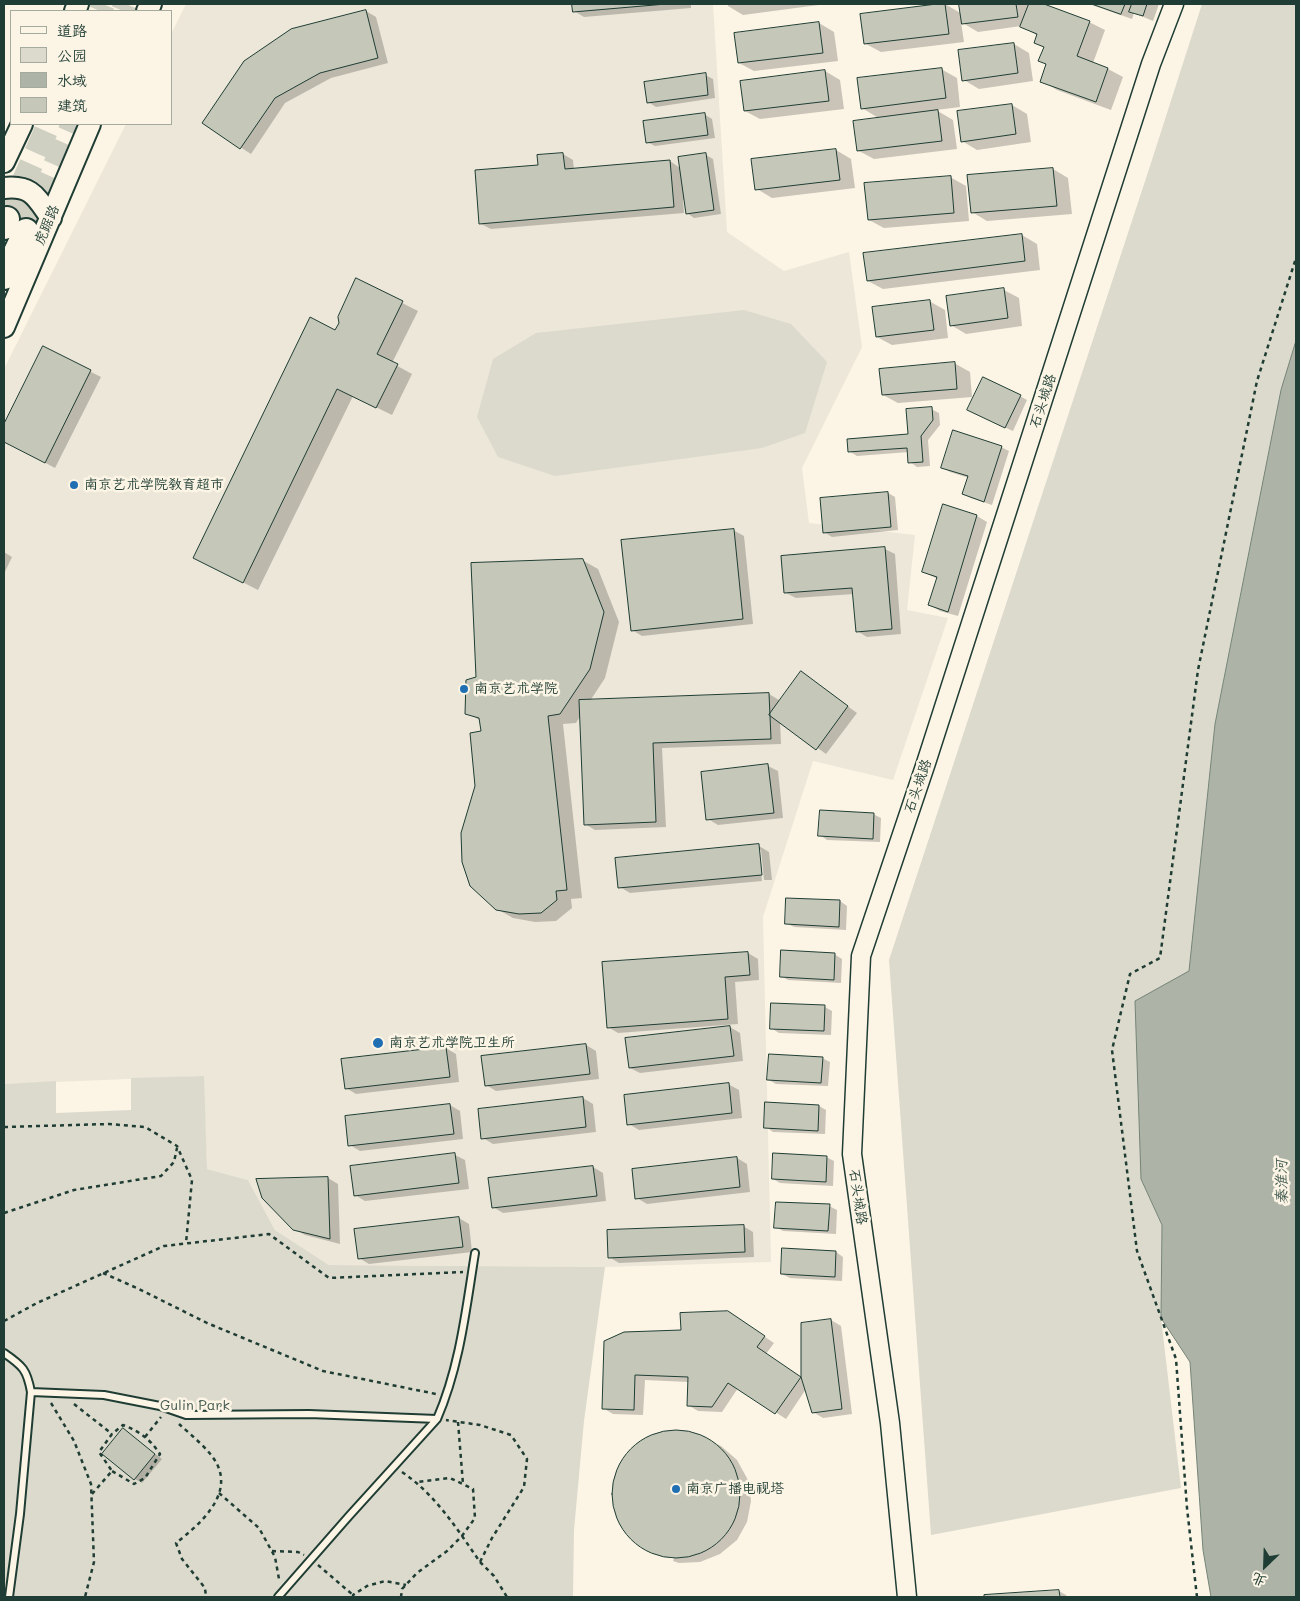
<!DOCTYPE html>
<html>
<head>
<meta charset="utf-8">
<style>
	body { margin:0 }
	#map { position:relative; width:1300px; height:1601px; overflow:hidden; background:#fcf5e5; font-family:Mali,"LXGW WenKai TC",sans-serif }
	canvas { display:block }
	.frame { position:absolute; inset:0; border:5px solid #1f3d34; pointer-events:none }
	.legend { position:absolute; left:10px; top:10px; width:162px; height:115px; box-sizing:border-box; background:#fcf5e5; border:1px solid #a4ab9e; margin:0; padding:6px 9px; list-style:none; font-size:15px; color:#1f3d34 }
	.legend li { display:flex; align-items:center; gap:10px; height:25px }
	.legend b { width:25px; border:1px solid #a4ab9e }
	.north { position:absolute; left:1240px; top:1541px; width:50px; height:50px; -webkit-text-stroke:4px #fcf5e5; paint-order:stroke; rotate:204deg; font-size:14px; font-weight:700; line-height:20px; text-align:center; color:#1f3d34 }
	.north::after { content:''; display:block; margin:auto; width:18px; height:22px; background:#1f3d34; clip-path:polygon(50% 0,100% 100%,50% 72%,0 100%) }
</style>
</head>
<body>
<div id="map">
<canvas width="1300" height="1601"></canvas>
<div class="frame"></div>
<ul class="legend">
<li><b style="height:6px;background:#fcf5e5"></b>道路</li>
<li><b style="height:14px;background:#dcdacc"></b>公园</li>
<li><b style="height:14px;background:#aeb3a7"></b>水域</li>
<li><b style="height:14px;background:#c5c7b9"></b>建筑</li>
</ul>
<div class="north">北</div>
</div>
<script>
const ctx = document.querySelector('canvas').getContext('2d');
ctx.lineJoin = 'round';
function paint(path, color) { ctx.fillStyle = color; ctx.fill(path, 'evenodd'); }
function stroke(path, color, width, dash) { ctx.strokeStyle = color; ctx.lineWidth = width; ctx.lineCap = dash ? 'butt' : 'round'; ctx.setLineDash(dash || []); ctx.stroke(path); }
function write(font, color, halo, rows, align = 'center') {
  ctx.font = font + ' Mali,"LXGW WenKai TC",sans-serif'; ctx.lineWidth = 5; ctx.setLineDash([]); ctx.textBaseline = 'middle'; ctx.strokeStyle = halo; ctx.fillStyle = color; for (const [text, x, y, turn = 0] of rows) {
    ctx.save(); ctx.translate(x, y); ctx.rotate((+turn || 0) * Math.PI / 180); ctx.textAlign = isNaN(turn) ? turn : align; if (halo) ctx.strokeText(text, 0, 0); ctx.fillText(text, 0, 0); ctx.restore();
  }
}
const built = new Path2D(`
	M 186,4 L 713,4 L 727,232 L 784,271 L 849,252 L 862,347 L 802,468 L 809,523 L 915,535 L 907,610 L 948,618 L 893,780 L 813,761 L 763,917 L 771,1262 L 605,1267 L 329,1265 L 275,1230 L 248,1180 L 207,1169 L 203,1076 L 4,1084 L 4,369 L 126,124 L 171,124 L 171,34 Z`);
const green = new Path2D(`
	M 1202,4 L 1296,4 L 1296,1060 L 1141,1179 L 1162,1225 L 1161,1318 L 1181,1488 L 931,1535 L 889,960 L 1150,166 ZM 1278,409 L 1191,958 L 1215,724 Z
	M 744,310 L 791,324 L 827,362 L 805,433 L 762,448 L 555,476 L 498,457 L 477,417 L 493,359 L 536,333 Z
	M 204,1076 L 207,1169 L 248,1180 L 275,1230 L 329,1265 L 605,1267 L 584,1421 L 574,1530 L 573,1597 L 4,1597 L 4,1084 L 56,1081 L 56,1113 L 131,1110 L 131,1078 Z`);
const water = new Path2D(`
	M 1296,341 L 1296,1597 L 1211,1597 L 1203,1550 L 1190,1362 L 1161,1318 L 1162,1225 L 1141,1179 L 1135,1001 L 1189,971 L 1215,724 L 1281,390 Z`);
const shadow = new Path2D(`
	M 573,4 L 691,4 L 691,8 L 584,17 L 574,11 Z
	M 728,4 L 826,4 L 743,15 L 728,6 Z
	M 945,4 L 962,14 L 961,4 L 1040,4 L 1089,22 L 1105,30 L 1093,63 L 1108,69 L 1123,77 L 1111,110 L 1057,90 L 1042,81 L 1047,65 L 1040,61 L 1044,48 L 1035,42 L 1038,36 L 1021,26 L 978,32 L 961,22 L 964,42 L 881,52 L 866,44 Z
	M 1089,4 L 1159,4 L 1153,21 L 1134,13 L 1132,19 Z
	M 366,11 L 376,17 L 388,63 L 331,78 L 285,103 L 251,154 L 203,123 Z
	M 819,23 L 834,32 L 838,61 L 754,71 L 739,63 Z
	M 1014,44 L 1029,53 L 1033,81 L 979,89 L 964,80 Z
	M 941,69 L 957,78 L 960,107 L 936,110 L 953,120 L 957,149 L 874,159 L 859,151 L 880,119 L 862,108 Z
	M 825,71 L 840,80 L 844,109 L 760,119 L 745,111 Z
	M 705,75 L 713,79 L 715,98 L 656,107 L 648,102 Z
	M 1012,105 L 1027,114 L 1031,142 L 977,150 L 962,141 Z
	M 704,114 L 712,119 L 715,138 L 655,146 L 647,142 Z
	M 836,150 L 851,159 L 855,188 L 772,198 L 757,189 Z
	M 563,154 L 573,160 L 574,170 L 670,161 L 680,168 L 706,155 L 713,159 L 721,214 L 694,218 L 687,213 L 685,200 L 683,200 L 684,213 L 491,229 L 481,224 L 539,166 Z
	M 1053,169 L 1068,178 L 1072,214 L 987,221 L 972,212 L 969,176 Z
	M 950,177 L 966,186 L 969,221 L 884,228 L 869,220 Z
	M 1022,235 L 1037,244 L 1040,270 L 883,289 L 868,281 Z
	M 357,280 L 418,311 L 392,363 L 412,374 L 392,415 L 353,396 L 258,590 L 195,558 L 336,332 Z
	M 1004,290 L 1019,298 L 1022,326 L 966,334 L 951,325 Z
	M 929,301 L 945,310 L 948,338 L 892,345 L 877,337 Z
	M 44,348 L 101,377 L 55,468 L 4,441 L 4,427 Z
	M 954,363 L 970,372 L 972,397 L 898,403 L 883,395 Z
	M 1020,396 L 1027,400 L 1013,431 L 976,414 Z
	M 931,409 L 939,413 L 940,425 L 928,440 L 930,466 L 917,467 L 910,462 L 909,452 L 857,456 L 849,451 L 909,435 Z
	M 1001,447 L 1009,451 L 992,505 L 971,498 L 963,494 L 969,478 L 950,472 L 943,468 Z
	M 888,493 L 895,497 L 898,530 L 832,537 L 824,532 Z
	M 944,506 L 977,516 L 987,522 L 958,616 L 940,611 L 930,605 L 938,579 L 923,572 Z
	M 733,530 L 744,536 L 753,624 L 642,636 L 632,630 Z
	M 885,549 L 895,554 L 901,634 L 867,637 L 857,631 L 854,594 L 796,598 L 786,593 Z
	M 4,552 L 12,557 L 4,574 Z
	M 582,560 L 598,569 L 619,622 L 605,678 L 590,701 L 769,694 L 779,700 L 779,703 L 802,673 L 857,713 L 826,754 L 780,721 L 781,744 L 662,748 L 666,827 L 595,830 L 585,824 L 581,715 L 576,723 L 563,724 L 582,898 L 571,899 L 572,908 L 556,921 L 535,922 L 513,918 L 497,909 L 476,786 L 482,733 L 481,721 L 467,713 L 477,678 Z
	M 768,766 L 778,771 L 783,818 L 718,825 L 708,819 Z
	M 873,814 L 881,818 L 880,842 L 827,840 L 820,835 Z
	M 759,846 L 769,852 L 772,880 L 764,880 L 761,850 L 759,850 L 762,881 L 630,893 L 620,887 Z
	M 840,901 L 847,906 L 846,930 L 794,927 L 786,923 Z
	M 748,953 L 758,959 L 759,980 L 735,982 L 738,1024 L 618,1033 L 608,1027 Z
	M 834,954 L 842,959 L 841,983 L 788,980 L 781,976 Z
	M 825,1007 L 832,1011 L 831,1035 L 779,1033 L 771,1028 Z
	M 730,1027 L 740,1033 L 743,1061 L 640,1073 L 630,1068 Z
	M 586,1045 L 596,1051 L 599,1079 L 496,1091 L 486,1085 Z
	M 446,1048 L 456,1054 L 459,1082 L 356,1094 L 346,1088 Z
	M 822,1058 L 830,1062 L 828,1086 L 776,1084 L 769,1080 Z
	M 728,1084 L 739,1090 L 742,1118 L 639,1130 L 629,1124 Z
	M 583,1098 L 593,1104 L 596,1132 L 493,1144 L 483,1138 Z
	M 767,1103 L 819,1106 L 826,1110 L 825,1134 L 773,1132 L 766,1127 Z
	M 450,1105 L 460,1111 L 463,1139 L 360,1151 L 350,1145 Z
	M 455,1155 L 465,1160 L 469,1189 L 365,1201 L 355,1195 Z
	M 826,1157 L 834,1161 L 833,1186 L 780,1183 L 773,1179 Z
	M 737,1158 L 747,1164 L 750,1192 L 647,1204 L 637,1198 Z
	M 593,1167 L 603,1173 L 606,1201 L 503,1213 L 493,1207 Z
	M 328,1178 L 338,1184 L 340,1244 L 305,1235 L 294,1229 Z
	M 829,1206 L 837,1210 L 836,1234 L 783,1231 L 776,1227 Z
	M 459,1218 L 469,1224 L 472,1252 L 369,1264 L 359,1258 Z
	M 743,1226 L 753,1232 L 754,1257 L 619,1263 L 609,1257 Z
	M 836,1252 L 843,1257 L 842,1281 L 790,1278 L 782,1274 Z
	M 738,1319 L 774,1343 L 766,1354 L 802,1378 L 831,1320 L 841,1326 L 852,1414 L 823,1418 L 813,1412 L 806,1389 L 786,1419 L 738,1388 L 722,1412 L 698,1411 L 688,1405 L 689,1382 L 645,1380 L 643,1415 L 613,1414 L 603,1408 L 605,1342 L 683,1331 Z
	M 123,1430 L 162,1459 L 142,1483 L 135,1479 Z
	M 669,1431 L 690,1432 L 721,1446 L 737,1460 L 748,1480 L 751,1501 L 747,1522 L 737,1540 L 720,1554 L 700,1562 L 679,1563 L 658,1556 L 673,1561 L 674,1558 L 648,1550 L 632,1539 L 620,1523 L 614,1504 L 613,1483 L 620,1465 L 632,1448 L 648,1437 Z
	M 1059,1591 L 1066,1595 L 1067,1597 L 985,1597 Z`);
const building = new Path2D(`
	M 572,4 L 666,4 L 573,12 Z
	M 937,4 L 945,4 L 949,34 L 864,44 L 860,14 Z
	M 959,4 L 1016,4 L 1018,17 L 962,24 Z
	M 1029,4 L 1044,4 L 1090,21 L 1077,56 L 1108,68 L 1096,102 L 1040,82 L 1046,64 L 1038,61 L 1044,47 L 1034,43 L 1037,34 L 1020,27 Z
	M 1092,4 L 1125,4 L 1121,14 Z
	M 1132,4 L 1147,4 L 1143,16 L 1129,12 Z
	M 366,10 L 378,58 L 320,73 L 275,98 L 240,149 L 202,123 L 244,61 L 291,29 Z
	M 819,22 L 823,53 L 738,63 L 734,33 Z
	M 1014,43 L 1018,73 L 962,81 L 958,50 Z
	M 942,68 L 946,98 L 861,109 L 857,78 Z
	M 825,70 L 829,101 L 744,111 L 740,81 Z
	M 706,73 L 708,95 L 647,103 L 644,82 Z
	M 1012,104 L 1016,134 L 961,142 L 957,111 Z
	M 938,110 L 942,141 L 857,151 L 853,121 Z
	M 705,113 L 708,135 L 646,143 L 643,121 Z
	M 836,149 L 840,180 L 755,190 L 751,159 Z
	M 563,153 L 565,169 L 670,160 L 674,207 L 479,224 L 475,170 L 538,165 L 537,155 Z
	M 706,153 L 714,210 L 686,214 L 678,157 Z
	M 1053,168 L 1057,206 L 971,213 L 967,175 Z
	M 951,176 L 954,213 L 868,220 L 864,183 Z
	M 1022,234 L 1025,261 L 867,281 L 863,253 Z
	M 356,278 L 403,301 L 377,354 L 398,364 L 376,408 L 337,389 L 243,583 L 193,558 L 310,317 L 335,330 L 339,323 L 338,317 Z
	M 1004,288 L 1008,318 L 950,326 L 946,296 Z
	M 930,300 L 934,330 L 876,337 L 872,307 Z
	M 43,346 L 91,370 L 45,463 L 4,442 L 4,424 Z
	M 955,362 L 957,389 L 882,395 L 879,369 Z
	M 983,377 L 1021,395 L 1005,428 L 967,410 Z
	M 932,407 L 933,420 L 921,436 L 923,462 L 908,463 L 907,448 L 848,452 L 847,439 L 908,434 L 906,409 Z
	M 953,430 L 1002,446 L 984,502 L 962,494 L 968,476 L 941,468 Z
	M 888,492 L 891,527 L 823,533 L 820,498 Z
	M 943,504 L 977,515 L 948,612 L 928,605 L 937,577 L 922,572 Z
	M 734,529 L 743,619 L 631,631 L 621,540 Z
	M 885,547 L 892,629 L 856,632 L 852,588 L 784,593 L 781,556 Z
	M 583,559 L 604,612 L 590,669 L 560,714 L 548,716 L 567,890 L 556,891 L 557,900 L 541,913 L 519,914 L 496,910 L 470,886 L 462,862 L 461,833 L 475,786 L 470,733 L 481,731 L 479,718 L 465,714 L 466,680 L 476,677 L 471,563 Z
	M 801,671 L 848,706 L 816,750 L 769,715 Z
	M 769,693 L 771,739 L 653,743 L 656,822 L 584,825 L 579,700 Z
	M 768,764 L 774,813 L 706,820 L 701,772 Z
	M 820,810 L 874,813 L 873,839 L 818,836 Z
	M 759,844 L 762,875 L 618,888 L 615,858 Z
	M 786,898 L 840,900 L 839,927 L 785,924 Z
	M 781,950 L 835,953 L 834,980 L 780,977 Z
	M 748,952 L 750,975 L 725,977 L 728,1019 L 607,1028 L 602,962 Z
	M 771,1003 L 825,1005 L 824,1031 L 770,1029 Z
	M 730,1026 L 734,1056 L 629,1068 L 625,1038 Z
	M 586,1044 L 590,1074 L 485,1086 L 481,1056 Z
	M 446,1047 L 450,1077 L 345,1089 L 341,1059 Z
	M 769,1054 L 823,1057 L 821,1083 L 767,1080 Z
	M 729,1083 L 732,1113 L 627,1125 L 624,1095 Z
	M 583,1097 L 586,1127 L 481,1139 L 478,1109 Z
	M 765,1102 L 819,1105 L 818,1131 L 764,1128 Z
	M 450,1104 L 454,1134 L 348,1146 L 345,1116 Z
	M 455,1153 L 459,1183 L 354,1196 L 350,1166 Z
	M 773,1153 L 827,1156 L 826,1182 L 772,1179 Z
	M 737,1157 L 740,1187 L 635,1199 L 632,1169 Z
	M 593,1166 L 597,1196 L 492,1208 L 488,1178 Z
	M 328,1177 L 330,1239 L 293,1230 L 262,1198 L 256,1179 Z
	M 776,1202 L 830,1204 L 828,1231 L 774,1228 Z
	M 459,1217 L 463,1247 L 358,1259 L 354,1229 Z
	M 744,1225 L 745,1252 L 608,1258 L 607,1230 Z
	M 782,1248 L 836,1251 L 835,1277 L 781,1274 Z
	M 728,1311 L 765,1336 L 757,1347 L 801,1377 L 775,1414 L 728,1383 L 712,1407 L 687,1406 L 688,1377 L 635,1375 L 634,1410 L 602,1409 L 604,1341 L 624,1332 L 681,1330 L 680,1313 Z
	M 831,1319 L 842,1409 L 812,1413 L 801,1377 L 801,1323 Z
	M 123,1428 L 155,1454 L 134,1480 L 102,1454 Z
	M612 1494a64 64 0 1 1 128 0a64 64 0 1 1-128 0Z
	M 1059,1590 L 1060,1597 L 984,1597 L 984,1595 Z`);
const highwayTunnel = new Path2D(`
	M 100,11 L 103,4
	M 123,11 L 126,4
	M 7,219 L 49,124
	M 26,231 L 73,124`);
const path = new Path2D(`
	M 4,1127 L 109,1124 L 145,1127 L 177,1146 L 192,1180 L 186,1243
	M 4,1213 L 74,1190 L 161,1176 L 174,1162 L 177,1148
	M 103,1273 L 139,1289 L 207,1323 L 323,1371 L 436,1394
	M 4,1321 L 37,1303 L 164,1246 L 269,1234 L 329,1278 L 463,1272
	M 51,1403 L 74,1441 L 91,1484 L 94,1562 L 85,1597
	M 74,1404 L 112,1434
	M 458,1422 L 463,1484
	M 179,1424 C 191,1435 210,1450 217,1464 C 233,1496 199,1525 176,1543 L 182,1559 L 205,1588 L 206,1597
	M 145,1437 L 161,1417
	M 402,1472 C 436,1495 457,1529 480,1562 L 492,1538 L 524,1487 L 527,1459 L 511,1435 L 480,1425 L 446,1420
	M 219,1493 L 259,1528 L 275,1557 L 279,1579
	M 92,1494 L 112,1471 L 99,1452 L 112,1434 L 123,1425 C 139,1431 150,1439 160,1454 L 145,1478 L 134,1484 L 112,1471
	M 272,1551 L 298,1552 L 304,1555
	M 480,1562 L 494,1576 L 507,1597
	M 318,1565 L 353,1595
	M 353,1597 L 353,1595 L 367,1586 L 385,1581 L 406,1585
	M 401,1597 L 402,1589 L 417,1573 L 447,1551 L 462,1536 L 475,1518 L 473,1489 L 450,1478 L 417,1482
	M 1197,1597 L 1187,1508 L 1176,1359 L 1137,1251 L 1112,1050 L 1130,974 L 1160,958 L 1198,670 L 1257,381 L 1296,258`);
const lane = new Path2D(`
	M 4,1353 C 23,1366 27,1370 31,1392 L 20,1514 L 9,1597
	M 31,1392 L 104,1395 L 160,1406 L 186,1415 L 309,1414 L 437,1419 C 460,1366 466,1309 475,1253
	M 278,1597 L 349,1516 L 437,1419`);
const secondary = new Path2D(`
	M 907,1597 L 890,1423 L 852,1154 L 861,956 L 926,763 L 1151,64 L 1174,4`);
const primary = new Path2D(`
	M 75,11 L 78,4
	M 147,11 L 151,4
	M 4,162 L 22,124
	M 4,188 C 32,185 36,197 51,218
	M 4,327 L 90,124`);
const highway = new Path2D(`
	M 4,227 L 7,219
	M 4,277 L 26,231`);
const markers = [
	[74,485,5,"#1f6fb2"],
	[464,689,5,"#1f6fb2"],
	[378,1043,6,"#1f6fb2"],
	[676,1489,5,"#1f6fb2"]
];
const streetNames = [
	["虎踞路",47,225,-67],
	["石头城路",1043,401,-72],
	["石头城路",918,786,-71],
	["石头城路",858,1197,82]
];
const poiNames = [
	["南京艺术学院教育超市",84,485],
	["南京艺术学院",474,689],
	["南京艺术学院卫生所",389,1043],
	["南京广播电视塔",686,1489]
];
const parkNames = [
	["Gulin Park",195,1406]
];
const waterNames = [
	["秦淮河",1282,1182,-91]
];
paint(built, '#ece7d8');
paint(green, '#dcdacc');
paint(water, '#aeb3a7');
stroke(water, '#758479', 1);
paint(shadow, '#0003');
paint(building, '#c5c7b9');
stroke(building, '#1f3d34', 1);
stroke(highwayTunnel, '#d0d0c2', 24, [24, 12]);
stroke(lane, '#1f3d34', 10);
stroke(secondary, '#1f3d34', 21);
stroke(primary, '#1f3d34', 24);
stroke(highway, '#1f3d34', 28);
stroke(path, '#1f3d34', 2.5, [4, 4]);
stroke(lane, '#fcf5e5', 6);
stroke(secondary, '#fcf5e5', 18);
stroke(primary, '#fcf5e5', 20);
stroke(highway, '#fcf5e5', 24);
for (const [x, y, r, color] of markers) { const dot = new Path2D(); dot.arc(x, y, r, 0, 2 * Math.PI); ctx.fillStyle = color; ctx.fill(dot); stroke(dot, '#fcf5e5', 2); }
write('14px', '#1f3d34', '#fcf5e5', streetNames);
write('14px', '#1f3d34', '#fcf5e5', poiNames, 'left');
write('14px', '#455c52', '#fcf5e5', parkNames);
write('italic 15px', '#435a51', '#fcf5e5', waterNames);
</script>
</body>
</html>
